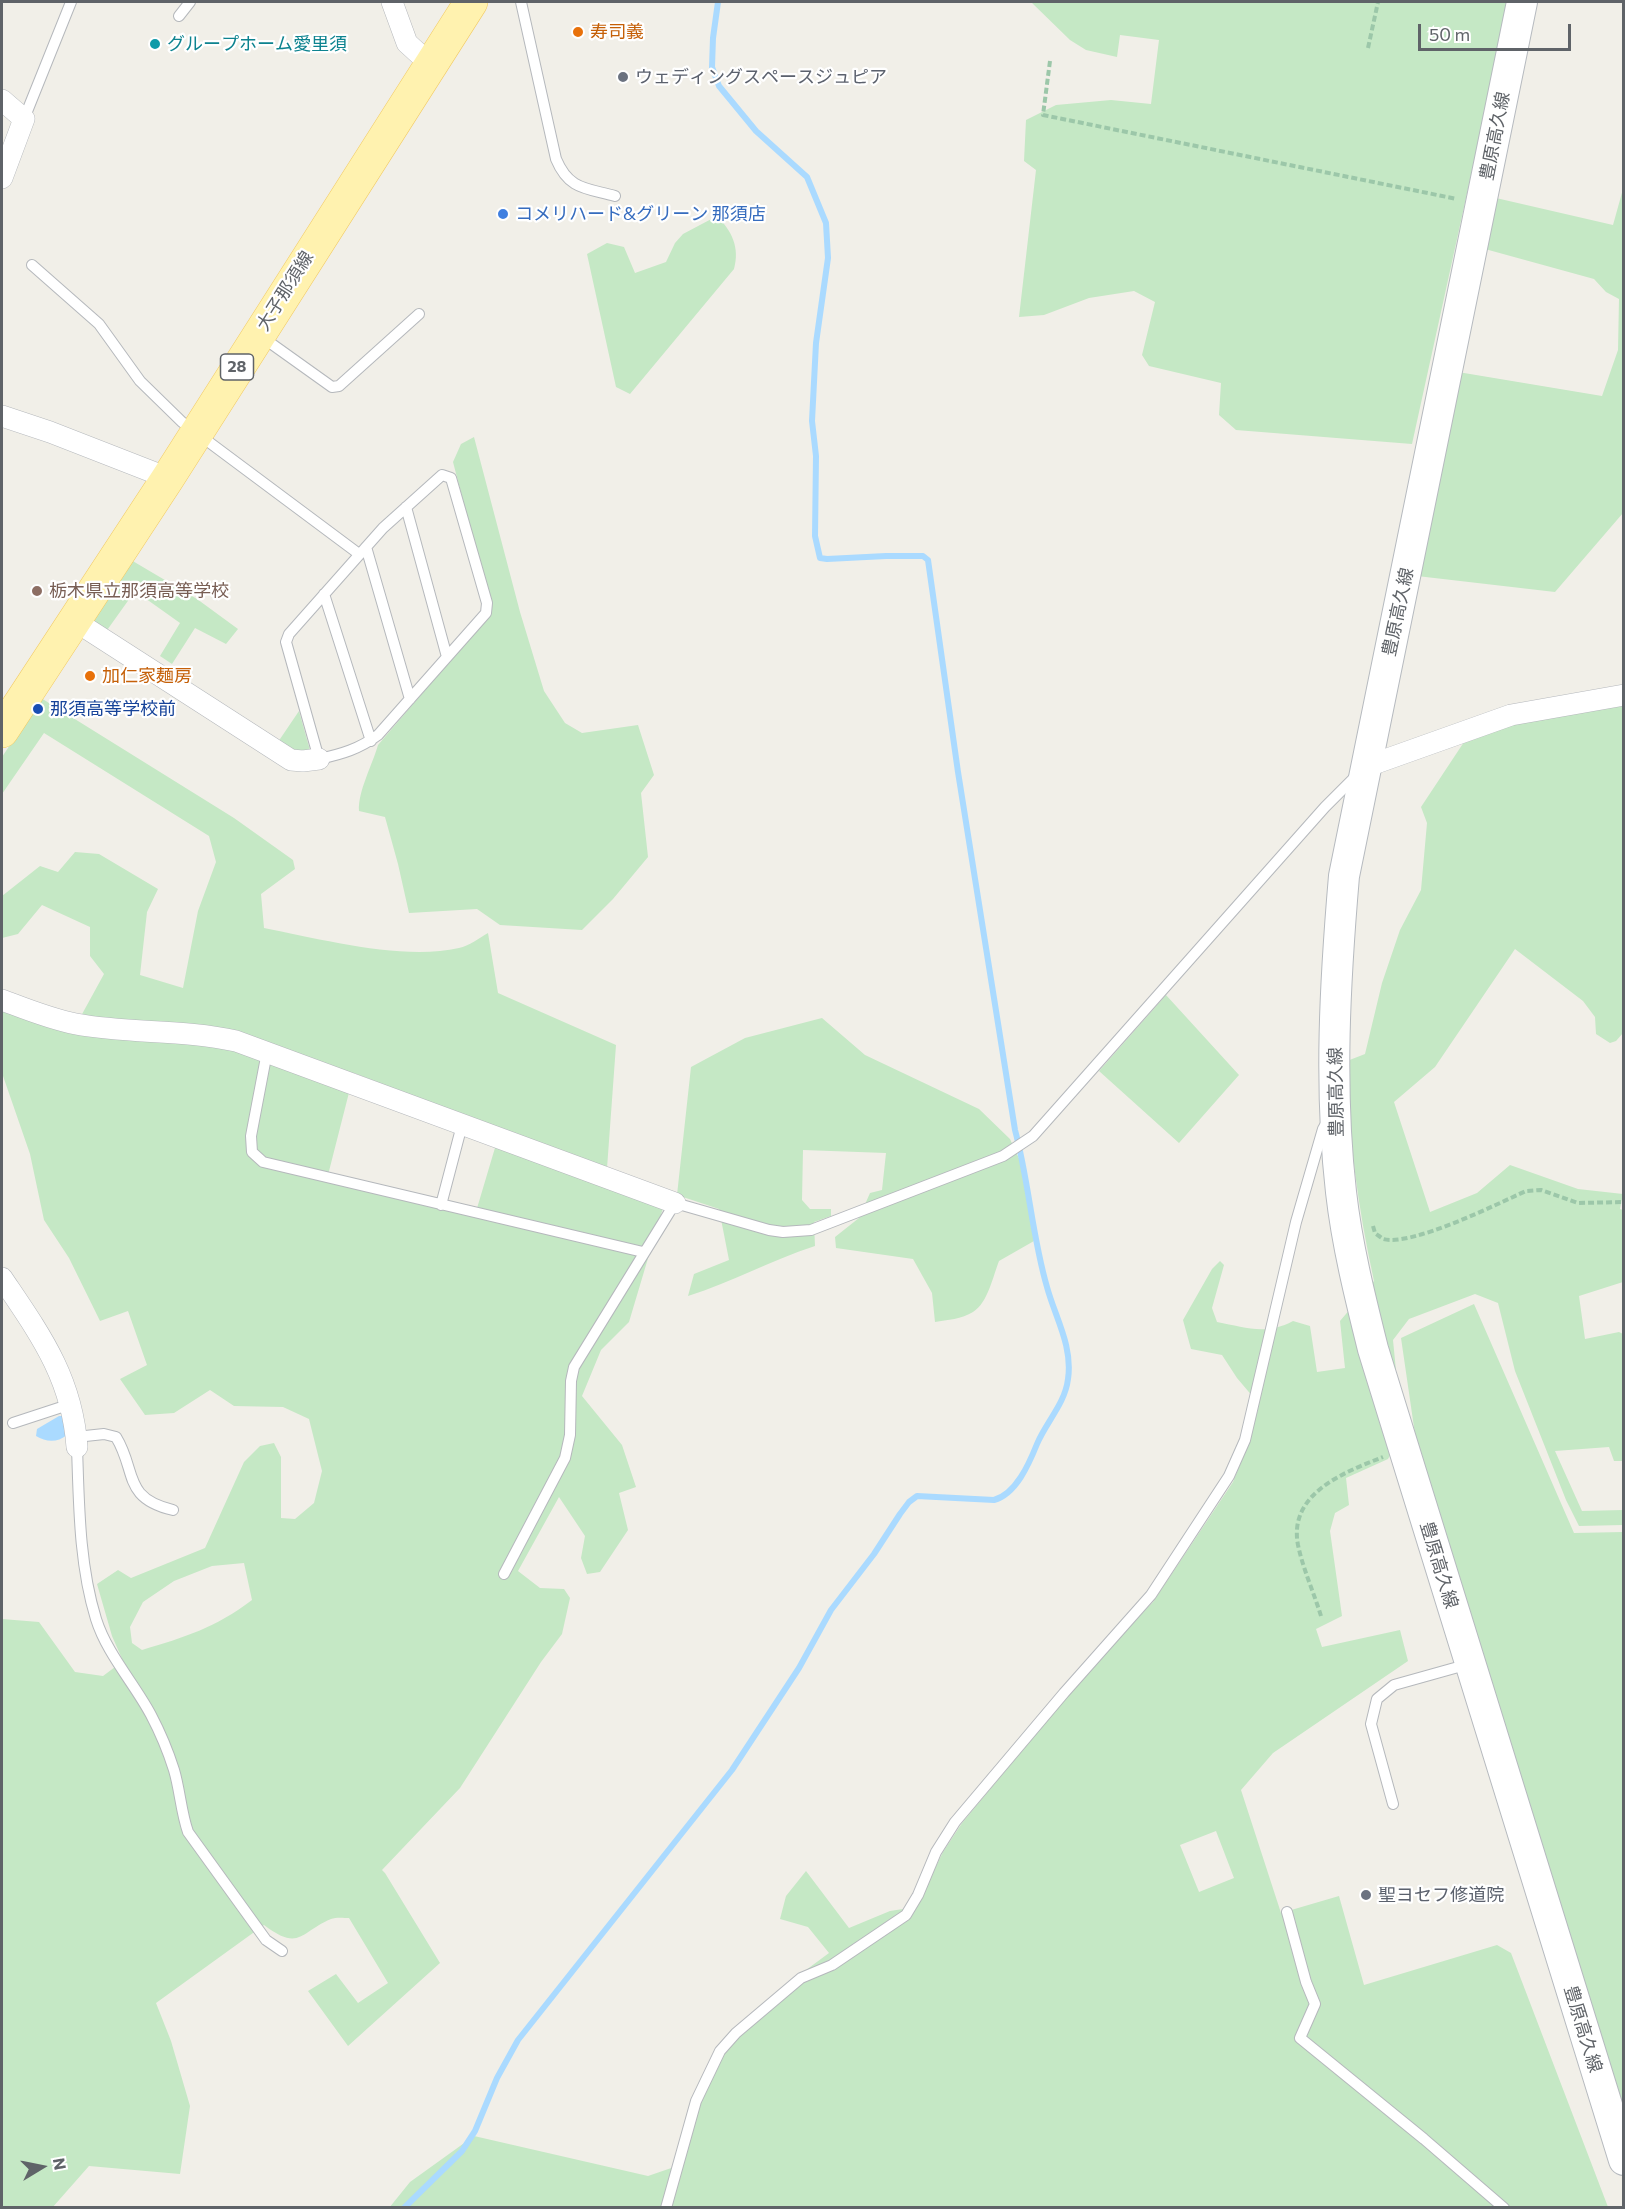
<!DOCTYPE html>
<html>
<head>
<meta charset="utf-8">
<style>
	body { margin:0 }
	#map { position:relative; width:1625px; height:2209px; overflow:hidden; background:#f1efe8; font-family:Commissioner,sans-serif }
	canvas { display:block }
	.frame { position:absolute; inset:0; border:3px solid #5f6368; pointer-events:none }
	.north { position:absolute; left:12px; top:2137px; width:60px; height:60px; -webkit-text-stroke:4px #fff; paint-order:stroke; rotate:80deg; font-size:16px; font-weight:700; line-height:24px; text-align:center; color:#5f6368 }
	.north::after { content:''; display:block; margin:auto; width:21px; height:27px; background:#5f6368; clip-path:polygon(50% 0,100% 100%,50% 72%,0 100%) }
	.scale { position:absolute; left:1418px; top:24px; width:153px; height:27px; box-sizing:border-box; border:3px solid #5f6368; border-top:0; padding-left:8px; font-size:18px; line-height:21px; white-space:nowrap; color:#5f6368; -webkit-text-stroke:4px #fff; paint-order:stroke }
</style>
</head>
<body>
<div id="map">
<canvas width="1625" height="2209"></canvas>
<div class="frame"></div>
<div class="north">N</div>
<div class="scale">50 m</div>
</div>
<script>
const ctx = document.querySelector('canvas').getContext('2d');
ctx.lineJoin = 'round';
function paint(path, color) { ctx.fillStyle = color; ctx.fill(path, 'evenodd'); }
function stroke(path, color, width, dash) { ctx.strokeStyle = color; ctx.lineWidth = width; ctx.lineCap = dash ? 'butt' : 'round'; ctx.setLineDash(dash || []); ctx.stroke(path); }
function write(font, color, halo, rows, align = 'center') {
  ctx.font = font + ' Commissioner,"Noto Sans JP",sans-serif'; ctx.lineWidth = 4.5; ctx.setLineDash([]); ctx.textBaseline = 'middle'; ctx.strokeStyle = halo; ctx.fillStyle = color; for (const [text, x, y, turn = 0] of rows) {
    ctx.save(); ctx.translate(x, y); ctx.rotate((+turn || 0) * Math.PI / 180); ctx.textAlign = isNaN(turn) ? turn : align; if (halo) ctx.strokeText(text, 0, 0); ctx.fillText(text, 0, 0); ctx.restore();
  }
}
const green = new Path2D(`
	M 1031,2 L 1509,2 L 1412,444 L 1236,430 L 1219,415 L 1221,383 L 1149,366 L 1142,355 L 1155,302 L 1134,291 L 1089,298 L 1044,315 L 1019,317 L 1036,170 L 1024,161 L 1026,120 L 1056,105 L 1111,100 L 1151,104 L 1159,40 L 1120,35 L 1117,57 L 1086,50 L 1070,40 Z
	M 1623,189 L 1623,513 L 1555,592 L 1417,576 L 1458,372 L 1602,396 L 1618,350 L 1619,299 L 1606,292 L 1594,279 L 1485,249 L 1496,198 L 1613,225 Z
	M 717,216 C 732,231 740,248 734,269 L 630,394 L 616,387 L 587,254 L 607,243 L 624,247 L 635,273 L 666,262 L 675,243 L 683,234 Z
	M 474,437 L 520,612 L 544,691 L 565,723 L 582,733 L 638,725 L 654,775 L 641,793 L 648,857 L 613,899 L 582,930 L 500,925 L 477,909 L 409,913 L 398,864 L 385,817 L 359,811 C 358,791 372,766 378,745 L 492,612 L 453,462 L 461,444 Z
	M 131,560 L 197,599 L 238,629 L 226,644 L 195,628 L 172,664 L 160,656 L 180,623 L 135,591 L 105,633 L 89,621 Z
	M 41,698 L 234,818 L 293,860 L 295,869 L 261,894 L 264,928 C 321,939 403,961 459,948 C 469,946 479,938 488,933 L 498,993 L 616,1045 L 606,1182 L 663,1208 L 629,1322 L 601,1350 L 582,1396 L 622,1445 L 636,1487 L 619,1493 L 628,1530 L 600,1572 L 587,1574 L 581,1558 L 585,1536 L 559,1497 L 518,1571 L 540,1588 L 564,1589 L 570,1598 L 562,1634 L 541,1662 L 460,1788 L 382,1870 L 385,1873 L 440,1963 L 348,2046 L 308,1991 L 336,1974 L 358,2003 L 388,1983 L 349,1918 C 344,1918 336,1917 331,1919 C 300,1932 300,1952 264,1925 L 156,2003 L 171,2041 L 190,2106 L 180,2174 L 89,2166 L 52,2208 L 2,2207 L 2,1619 L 39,1622 L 75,1672 L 103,1676 L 123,1661 L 112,1636 L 97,1584 L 118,1570 L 131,1578 L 205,1548 L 244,1462 L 260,1446 L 274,1443 L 281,1457 L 281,1518 L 295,1519 L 314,1503 L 322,1471 L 309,1419 L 283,1407 L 234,1406 L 210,1390 L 174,1413 L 145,1415 L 120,1379 L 147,1365 L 128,1311 L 100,1321 L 69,1258 L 44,1220 L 30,1154 L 2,1073 L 2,1004 L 81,1016 L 104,974 L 90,956 L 90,927 L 42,905 L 18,934 L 2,938 L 2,896 L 40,866 L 58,872 L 75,852 L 99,854 L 158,889 L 147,912 L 140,975 L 183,988 L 198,911 L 216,862 L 209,836 L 44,733 L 2,794 L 2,757 ZM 354,1073 L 500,1131 L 475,1215 L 328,1175 ZM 244,1563 L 252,1600 C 215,1628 185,1637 142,1650 L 132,1643 L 130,1627 L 143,1602 L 174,1581 L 212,1566 Z
	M 1623,702 L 1623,1033 L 1616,1041 L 1610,1043 L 1596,1034 L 1595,1017 L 1583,1001 L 1515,949 L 1435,1067 L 1394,1102 L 1430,1212 L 1477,1193 L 1510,1165 L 1578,1189 L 1623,1194 L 1620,1209 L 1623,1210 L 1623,1282 L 1579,1296 L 1585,1339 L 1619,1332 L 1623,1334 L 1623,1461 L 1614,1461 L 1609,1447 L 1555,1451 L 1582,1511 L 1623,1510 L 1623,1525 L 1579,1526 L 1566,1500 L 1515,1371 L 1498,1303 L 1475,1294 L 1409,1319 L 1393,1340 L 1402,1432 L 1388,1459 L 1346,1478 L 1349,1505 L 1335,1513 L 1330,1531 L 1342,1616 L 1316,1629 L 1322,1647 L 1400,1630 L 1408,1661 L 1273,1753 L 1241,1790 L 1281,1913 L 1339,1896 L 1364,1985 L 1497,1945 L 1511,1953 L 1608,2207 L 389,2208 L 410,2182 L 474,2136 L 648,2176 L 680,2165 L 698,2104 L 722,2054 L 737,2035 L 798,1984 L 806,1970 L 829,1953 L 808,1927 L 780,1919 L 786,1896 L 806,1871 L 849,1928 L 890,1911 L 916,1907 L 943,1852 L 962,1823 L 1100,1657 L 1153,1602 L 1233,1482 L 1251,1437 L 1259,1404 L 1237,1378 L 1222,1355 L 1191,1349 L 1183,1320 L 1212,1269 L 1220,1261 L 1224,1265 L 1212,1308 L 1217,1322 C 1245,1327 1265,1336 1293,1321 L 1310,1326 L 1317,1372 L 1345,1368 L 1340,1321 L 1374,1281 C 1358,1208 1348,1135 1347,1061 L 1365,1054 L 1382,983 L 1400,930 L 1421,890 L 1427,823 L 1421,807 L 1464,742 L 1514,721 ZM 1216,1831 L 1234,1878 L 1199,1892 L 1180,1845 Z
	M 299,711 L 311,754 L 293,754 L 278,742 Z
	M 1166,995 L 1239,1075 L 1179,1143 L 1099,1071 Z
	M 822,1018 L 865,1055 L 979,1109 L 1010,1139 L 1022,1165 L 1034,1241 L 999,1261 C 993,1276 988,1303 973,1312 C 962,1319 947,1320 935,1322 L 932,1293 L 913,1259 L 836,1248 L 835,1237 L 859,1218 L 870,1193 L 882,1190 L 886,1153 L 803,1150 L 802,1200 L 810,1209 L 831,1209 L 831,1216 L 814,1222 L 815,1246 C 772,1260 732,1282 688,1296 L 694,1274 L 729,1260 L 719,1209 L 677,1195 L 691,1067 L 745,1038 Z
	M 1474,1304 L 1574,1533 L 1623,1532 L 1623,2106 L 1416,1441 L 1401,1338 Z`);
const water = new Path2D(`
	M 59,1416 L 64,1416 L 67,1435 C 57,1443 46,1442 36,1436 L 37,1429 Z`);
const stream = new Path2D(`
	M 404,2208 L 462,2151 L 475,2131 L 497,2078 L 518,2040 L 732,1770 L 799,1668 L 831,1610 L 874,1554 L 900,1514 L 909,1502 L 917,1496 L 994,1500 C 1016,1494 1029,1464 1037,1444 C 1046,1422 1065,1404 1068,1379 C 1073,1346 1055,1317 1047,1287 C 1032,1236 1029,1182 1015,1130 L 958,772 L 928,560 L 923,556 L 886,556 L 827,559 L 820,558 L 815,536 L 816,456 L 812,421 L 816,343 L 828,258 L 826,223 L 807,177 L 756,131 L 719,86 L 712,67 L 713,38 L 718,2`);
const path = new Path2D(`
	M 1368,48 L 1378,2
	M 1050,61 L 1043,115 L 1457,199
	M 1373,1226 L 1375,1233 C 1376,1234 1382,1238 1383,1239 C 1411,1247 1497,1204 1526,1191 L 1541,1190 L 1578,1203 L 1624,1202
	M 1321,1616 C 1314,1593 1303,1569 1298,1545 C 1288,1493 1345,1472 1383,1457`);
const service = new Path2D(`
	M 521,2 L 556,159 C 569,190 586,188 615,196
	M 179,16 L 190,2
	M 24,119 L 71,2
	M 32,265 L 99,324 L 140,381 L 182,422 L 359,554
	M 262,337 L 332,387 L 339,386 L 419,314
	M 442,475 L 451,478 L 487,603 L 486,613 L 378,735 C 359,749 342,754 319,759 L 286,642 L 289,634 L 383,528 Z
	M 406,507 L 447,657
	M 366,547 L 410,699
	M 324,594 L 371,741
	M 267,1052 L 251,1136 L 252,1152 L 263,1162 L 643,1252
	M 441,1205 L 462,1125
	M 13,1423 L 71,1404
	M 76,1437 L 104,1434 L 116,1437 C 137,1471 122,1498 173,1510
	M 77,1447 C 79,1504 79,1564 96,1619 C 107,1654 134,1683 151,1715 C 160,1732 168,1751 174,1770 C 180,1790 181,1812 188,1832 L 266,1940 L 282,1951
	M 504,1574 L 565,1458 L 570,1435 L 571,1381 L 574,1367 L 675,1203 L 769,1230 L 783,1232 L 811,1230 L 1003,1156 L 1033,1136 L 1325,807 L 1356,776
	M 1393,1804 L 1371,1724 L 1377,1699 L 1394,1685 L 1469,1664
	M 1287,1912 L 1306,1982 L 1315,2004 L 1300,2038 L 1424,2139 L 1504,2208
	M 666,2208 L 696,2101 L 720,2051 L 736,2033 L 801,1978 L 832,1965 L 906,1915 L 918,1895 L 936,1852 L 955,1822 L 1064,1693 L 1151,1595 L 1229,1476 L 1245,1440 L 1296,1222 L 1323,1129 L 1327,1122`);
const minor = new Path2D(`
	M 392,2 L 407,43 L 430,64
	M 2,100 L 24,119 L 2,178
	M 2,416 L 50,432 L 168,478
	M 75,621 L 291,760 L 303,761 L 319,759
	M 1365,767 L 1511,715 L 1624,695
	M 2,1000 C 26,1009 50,1019 76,1024 C 129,1034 183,1029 236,1041 L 675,1203
	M 2,1278 C 39,1333 72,1377 77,1447`);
const secondary = new Path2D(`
	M 1522,2 L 1344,876 C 1335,981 1329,1087 1341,1192 C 1347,1245 1360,1297 1373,1349 L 1624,2160`);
const primary = new Path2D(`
	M 2,731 L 168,478 L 471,2`);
const markers = [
	[578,32,6,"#e8710a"],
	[155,44,6,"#0f9aa8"],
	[623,77,6,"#6b7280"],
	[503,214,6,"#3f7fe0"],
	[37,591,6,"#8d6e63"],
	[90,676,6,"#e8710a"],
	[38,709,6,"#1a4fb4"],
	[1366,1895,6,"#6b7280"]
];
const shields = [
	[237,367,33]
];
const shieldNames = [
	["28",237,367]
];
const foodNames = [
	["寿司義",590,32],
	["加仁家麺房",102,676]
];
const cultureNames = [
	["グループホーム愛里須",167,44]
];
const worshipNames = [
	["ウェディングスペースジュピア",635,77],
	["聖ヨセフ修道院",1378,1895]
];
const streetNames = [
	["豊原高久線",1495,136,-79],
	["大子那須線",285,291,-58],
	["豊原高久線",1398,612,-78],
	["豊原高久線",1336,1092,-91],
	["豊原高久線",1439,1565,73],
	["豊原高久線",1583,2029,73]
];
const shopNames = [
	["コメリハード&グリーン 那須店",515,214]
];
const educationNames = [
	["栃木県立那須高等学校",49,591]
];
const transitNames = [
	["那須高等学校前",50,709]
];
paint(green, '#c5e8c5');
paint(water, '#aadaff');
stroke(stream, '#aadaff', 6);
stroke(service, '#b5b8bc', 12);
stroke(minor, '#b5b8bc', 22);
stroke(secondary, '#b6babf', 32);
stroke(primary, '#f2c960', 34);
stroke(path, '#9cc7a9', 4, [6, 3]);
stroke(service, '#fff', 10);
stroke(minor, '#fff', 21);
stroke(secondary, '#fff', 30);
stroke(primary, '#fff2af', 33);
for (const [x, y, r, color] of markers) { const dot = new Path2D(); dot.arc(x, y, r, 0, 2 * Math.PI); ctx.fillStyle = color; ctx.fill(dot); stroke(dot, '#fff', 2); }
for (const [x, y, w] of shields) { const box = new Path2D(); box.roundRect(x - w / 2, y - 13, w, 26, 4.5); ctx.fillStyle = '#fff'; ctx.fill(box); stroke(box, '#5f6368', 1.5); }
write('bold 16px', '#5f6368', null, shieldNames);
write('18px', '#c56008', '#fff', foodNames, 'left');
write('18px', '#0d838f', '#fff', cultureNames, 'left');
write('18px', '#5b616d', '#fff', worshipNames, 'left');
write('18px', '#5f6368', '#fff', streetNames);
write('18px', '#366cbe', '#fff', shopNames, 'left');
write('18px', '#785e54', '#fff', educationNames, 'left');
write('18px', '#164399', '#fff', transitNames, 'left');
</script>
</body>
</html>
